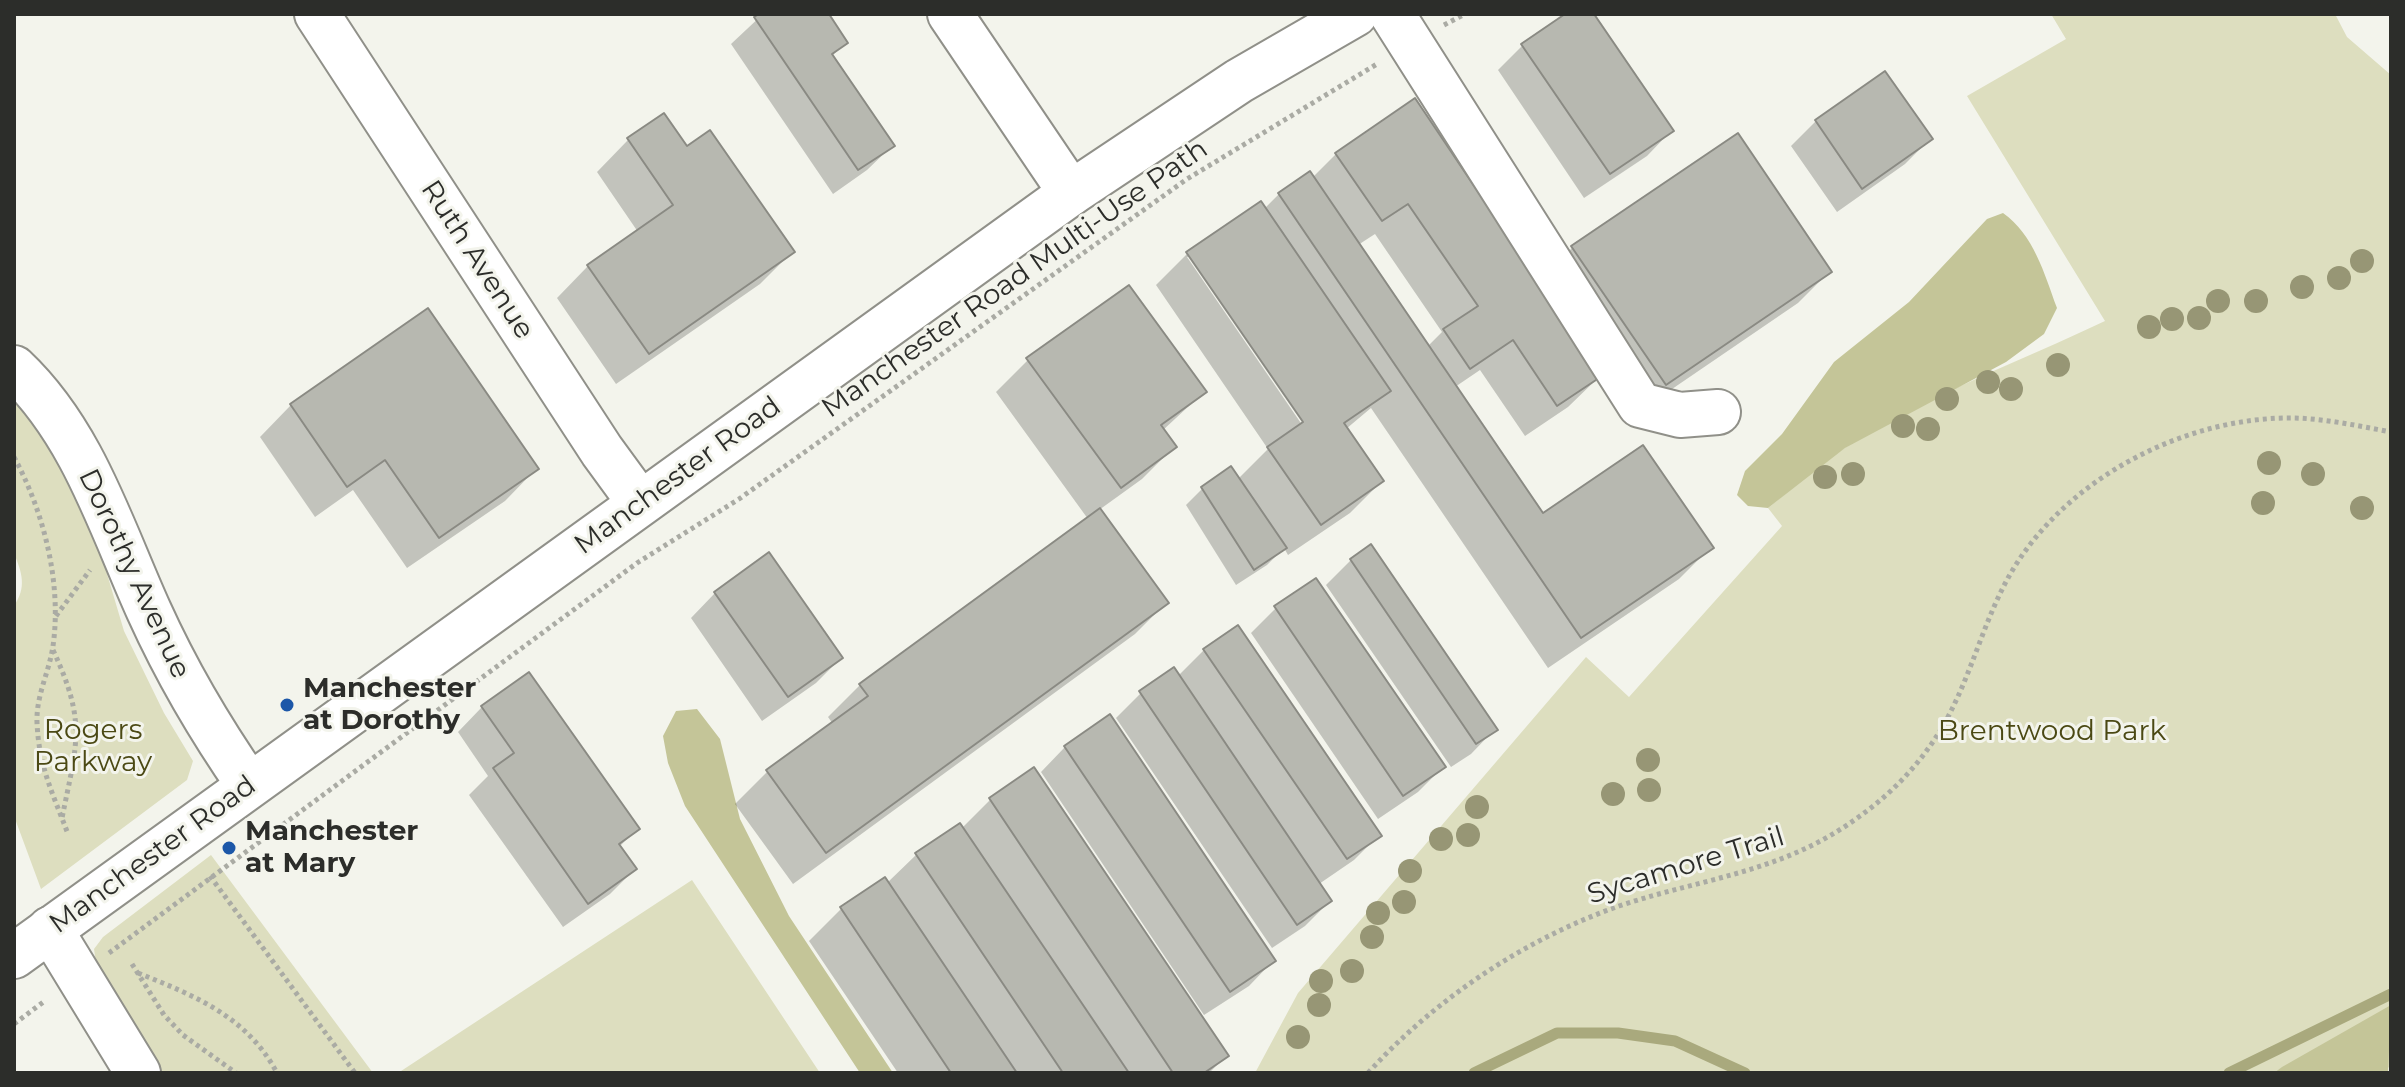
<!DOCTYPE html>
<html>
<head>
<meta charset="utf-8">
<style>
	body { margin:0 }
	#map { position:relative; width:2405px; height:1087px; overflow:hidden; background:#f3f4ec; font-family:Montserrat,sans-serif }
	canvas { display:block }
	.frame { position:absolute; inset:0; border:16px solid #2c2d2a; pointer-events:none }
</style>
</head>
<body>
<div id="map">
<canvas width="2405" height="1087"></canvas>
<div class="frame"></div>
</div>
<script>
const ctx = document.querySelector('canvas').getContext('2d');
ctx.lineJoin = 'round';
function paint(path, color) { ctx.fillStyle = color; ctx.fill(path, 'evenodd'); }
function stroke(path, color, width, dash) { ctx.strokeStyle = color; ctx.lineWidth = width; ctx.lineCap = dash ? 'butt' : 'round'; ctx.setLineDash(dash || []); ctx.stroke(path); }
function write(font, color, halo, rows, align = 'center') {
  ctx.font = font + ' Montserrat,sans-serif'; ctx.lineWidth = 6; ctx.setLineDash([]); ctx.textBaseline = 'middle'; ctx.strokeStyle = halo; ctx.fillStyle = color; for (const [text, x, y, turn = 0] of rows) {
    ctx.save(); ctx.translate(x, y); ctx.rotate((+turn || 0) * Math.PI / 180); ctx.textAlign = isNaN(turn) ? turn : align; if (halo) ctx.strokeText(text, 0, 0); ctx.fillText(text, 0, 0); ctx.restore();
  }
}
const green = new Path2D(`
	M 2051,14 L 2335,14 L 2347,37 L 2391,75 L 2391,1066 L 2379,1073 L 1255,1073 L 1298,993 L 1586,657 L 1629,697 L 1782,526 L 1768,508 C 1793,488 1818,465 1846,447 C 1927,395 2019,362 2105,321 L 1967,96 L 2066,39 Z
	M 14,397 L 67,476 L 91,520 L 124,631 L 164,713 L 193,761 L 187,780 L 41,889 L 14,816 L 14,606 C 27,587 22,573 14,553 Z
	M 211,855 L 373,1073 L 155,1073 L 96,963 L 94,949 L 103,937 Z
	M 692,880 L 820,1073 L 398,1073 Z`);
const forest = new Path2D(`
	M 2003,213 C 2034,235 2044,273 2057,308 L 2044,334 L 2006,362 L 1845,448 L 1768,508 L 1748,506 L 1737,495 L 1745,471 L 1782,434 L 1834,362 L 1909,302 L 1987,219 Z
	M 697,709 L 720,739 L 740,819 L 789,916 L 893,1073 L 860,1073 L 685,806 L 668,763 L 663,736 L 676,711 Z
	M 2391,1005 L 2388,1073 L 2274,1073 L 2282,1067 Z`);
const shadow = new Path2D(`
	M 763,14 L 826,14 L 846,42 L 831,57 L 892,146 L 867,170 L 833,194 L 731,44 Z
	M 1569,14 L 1592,14 L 1671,131 L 1647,156 L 1584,198 L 1498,70 L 1523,45 Z
	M 1414,101 L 1600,376 L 1568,407 L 1525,436 L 1480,370 L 1455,387 L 1542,516 L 1711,547 L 1679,579 L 1548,668 L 1371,408 L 1346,429 L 1382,481 L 1350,513 L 1288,555 L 1284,548 L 1267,565 L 1236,585 L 1186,505 L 1202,489 L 1238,479 L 1268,449 L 1156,285 L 1188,253 L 1264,209 L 1279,194 L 1312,178 L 1336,154 ZM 1375,234 L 1442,332 L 1427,347 L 1358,245 ZM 1187,257 L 1192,257 L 1310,429 L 1307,432 Z
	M 664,116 L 686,149 L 792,252 L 760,284 L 616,384 L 557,298 L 588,266 L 638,232 L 597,172 L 628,140 Z
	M 1816,121 L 1930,139 L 1905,164 L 1837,212 L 1791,146 Z
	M 1573,247 L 1830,271 L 1798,303 L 1634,415 L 1541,279 Z
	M 1028,360 L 1204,392 L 1162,431 L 1174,447 L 1142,479 L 1099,510 L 1167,602 L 1135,634 L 793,884 L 735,804 L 767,772 L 833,724 L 828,717 L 860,685 L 1088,519 L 996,392 Z
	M 291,405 L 536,469 L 505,501 L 407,568 L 353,490 L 315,517 L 260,437 Z
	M 1351,560 L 1495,729 L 1471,754 L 1451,767 L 1326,585 Z
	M 715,593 L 841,658 L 816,683 L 762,721 L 691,618 Z
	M 1276,608 L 1443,767 L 1418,792 L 1378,819 L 1251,633 Z
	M 1204,650 L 1379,835 L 1354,860 L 1319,884 L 1330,901 L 1305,926 L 1272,948 L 1116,718 L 1141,693 L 1178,676 Z
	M 482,707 L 637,829 L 619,847 L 635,869 L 610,894 L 563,927 L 469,795 L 488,776 L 458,732 Z
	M 1065,747 L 1273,961 L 1249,986 L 1204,1015 L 1041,772 Z
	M 1034,770 L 1226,1056 L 1209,1073 L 898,1073 L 809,941 L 841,909 L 885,879 L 887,883 L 916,855 L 959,825 L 962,828 L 990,800 Z`);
const stream = new Path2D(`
	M 1474,1073 L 1557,1033 L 1618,1033 L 1675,1041 L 1745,1073
	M 2229,1073 L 2391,994`);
const building = new Path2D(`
	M 759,14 L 829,14 L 848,43 L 832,54 L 895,146 L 858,170 L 754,17 Z
	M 1565,14 L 1594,14 L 1674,131 L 1610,174 L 1521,44 Z
	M 1885,71 L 1933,139 L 1862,189 L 1815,120 Z
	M 1415,98 L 1602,376 L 1557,406 L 1513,340 L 1470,369 L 1443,329 L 1478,306 L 1408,204 L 1382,221 L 1335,153 Z
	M 664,113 L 687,146 L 710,130 L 795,252 L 649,354 L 587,265 L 673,205 L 627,138 Z
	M 1738,133 L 1832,272 L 1666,385 L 1571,246 Z
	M 1310,171 L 1543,513 L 1643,445 L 1714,548 L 1581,638 L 1278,193 Z
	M 1261,201 L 1391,391 L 1344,423 L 1384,481 L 1321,525 L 1267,447 L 1303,422 L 1186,252 Z
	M 1129,285 L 1207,392 L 1161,425 L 1177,447 L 1121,488 L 1026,358 Z
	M 428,308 L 539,469 L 439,538 L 385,460 L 347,487 L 290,404 Z
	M 1231,466 L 1287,548 L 1254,570 L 1201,487 Z
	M 1100,508 L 1169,603 L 826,853 L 766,770 L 868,696 L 859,684 Z
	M 1371,544 L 1498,730 L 1476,744 L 1350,559 Z
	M 769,552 L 843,658 L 788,697 L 714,592 Z
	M 1316,578 L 1446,767 L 1403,796 L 1274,606 Z
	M 1238,625 L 1382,836 L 1347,859 L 1203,649 Z
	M 1174,667 L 1332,901 L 1297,925 L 1139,691 Z
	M 529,672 L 640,829 L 619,844 L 637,869 L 588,904 L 493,768 L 514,753 L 481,706 Z
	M 1110,714 L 1276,961 L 1230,992 L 1064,746 Z
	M 1034,767 L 1229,1056 L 1204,1073 L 1173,1073 L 989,798 Z
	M 960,823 L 1129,1073 L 1063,1073 L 915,853 Z
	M 885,877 L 1017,1073 L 951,1073 L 840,907 Z`);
const path = new Path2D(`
	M 1444,25 L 1465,14
	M 14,457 C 44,512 62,584 53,646 C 49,673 36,695 37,723 C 39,767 53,794 68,834
	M 56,616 L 90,570
	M 53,650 C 87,723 77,743 62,818
	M 210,876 L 355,1073
	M 109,953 L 637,563 L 739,499 L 1187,179 L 1377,64
	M 132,964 L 164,1015 L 183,1035 L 236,1073
	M 138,973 C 193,995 247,1016 277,1073
	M 14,1024 L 46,1000
	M 1368,1073 C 1435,999 1525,939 1619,906 C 1706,877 1783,873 1860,816 C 1898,789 1931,752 1952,709 C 1973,667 1985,620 2008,578 C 2062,480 2184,416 2295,418 C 2327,419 2359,426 2391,432`);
const minor = new Path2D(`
	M 317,14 L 602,451 L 640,503
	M 950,14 L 1071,193
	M 1392,14 L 1640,405 L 1680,415 L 1718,412
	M 14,368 C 83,433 111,527 149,611 C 177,673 210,729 249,785
	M 50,929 L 138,1073`);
const major = new Path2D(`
	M 14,956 L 1071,193 L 1239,81 L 1355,14`);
const trees = [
	[2362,261],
	[2339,278],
	[2302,287],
	[2218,301],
	[2256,301],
	[2199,318],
	[2172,319],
	[2149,327],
	[2058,365],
	[1988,382],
	[2011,389],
	[1947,399],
	[1903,426],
	[1928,429],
	[2269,463],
	[1853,474],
	[2313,474],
	[1825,477],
	[2263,503],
	[2362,508],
	[1648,760],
	[1649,790],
	[1613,794],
	[1477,807],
	[1468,835],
	[1441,839],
	[1410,871],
	[1404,902],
	[1378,913],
	[1372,937],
	[1352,971],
	[1321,981],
	[1319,1005],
	[1298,1037]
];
const markers = [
	[287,705,8,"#1c57a8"],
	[229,848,8,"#1c57a8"]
];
const streetNames = [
	["Ruth Avenue",477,260,57],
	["Manchester Road Multi-Use Path",1015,279,-35],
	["Manchester Road",678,476,-36],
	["Dorothy Avenue",134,574,65],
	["Manchester Road",153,855,-36],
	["Sycamore Trail",1686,866,-17]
];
const poiNames = [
	["Manchester",303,689],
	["at Dorothy",303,721],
	["Manchester",245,832],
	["at Mary",245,864]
];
const parkNames = [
	["Rogers",93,731],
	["Parkway",93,763],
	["Brentwood Park",2052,732]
];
paint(green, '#dddebf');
paint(forest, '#c4c598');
paint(shadow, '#0003');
stroke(stream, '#a9a97d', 11);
paint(building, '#b7b8b0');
stroke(building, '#8a8a83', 2);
stroke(minor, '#909089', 48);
stroke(major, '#909089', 48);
stroke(path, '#aaaba4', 5, [4, 4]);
stroke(minor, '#fff', 44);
stroke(major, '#fff', 44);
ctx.fillStyle = '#979675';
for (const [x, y] of trees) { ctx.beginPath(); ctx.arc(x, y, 12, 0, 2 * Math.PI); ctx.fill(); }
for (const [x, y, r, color] of markers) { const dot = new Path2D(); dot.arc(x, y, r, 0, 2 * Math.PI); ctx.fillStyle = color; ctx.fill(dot); stroke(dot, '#f3f4ec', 3); }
write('28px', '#2c2d2a', '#f3f4ec', streetNames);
write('bold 28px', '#2c2d2a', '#f3f4ec', poiNames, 'left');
write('28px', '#4b4914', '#f3f4ec', parkNames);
</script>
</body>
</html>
